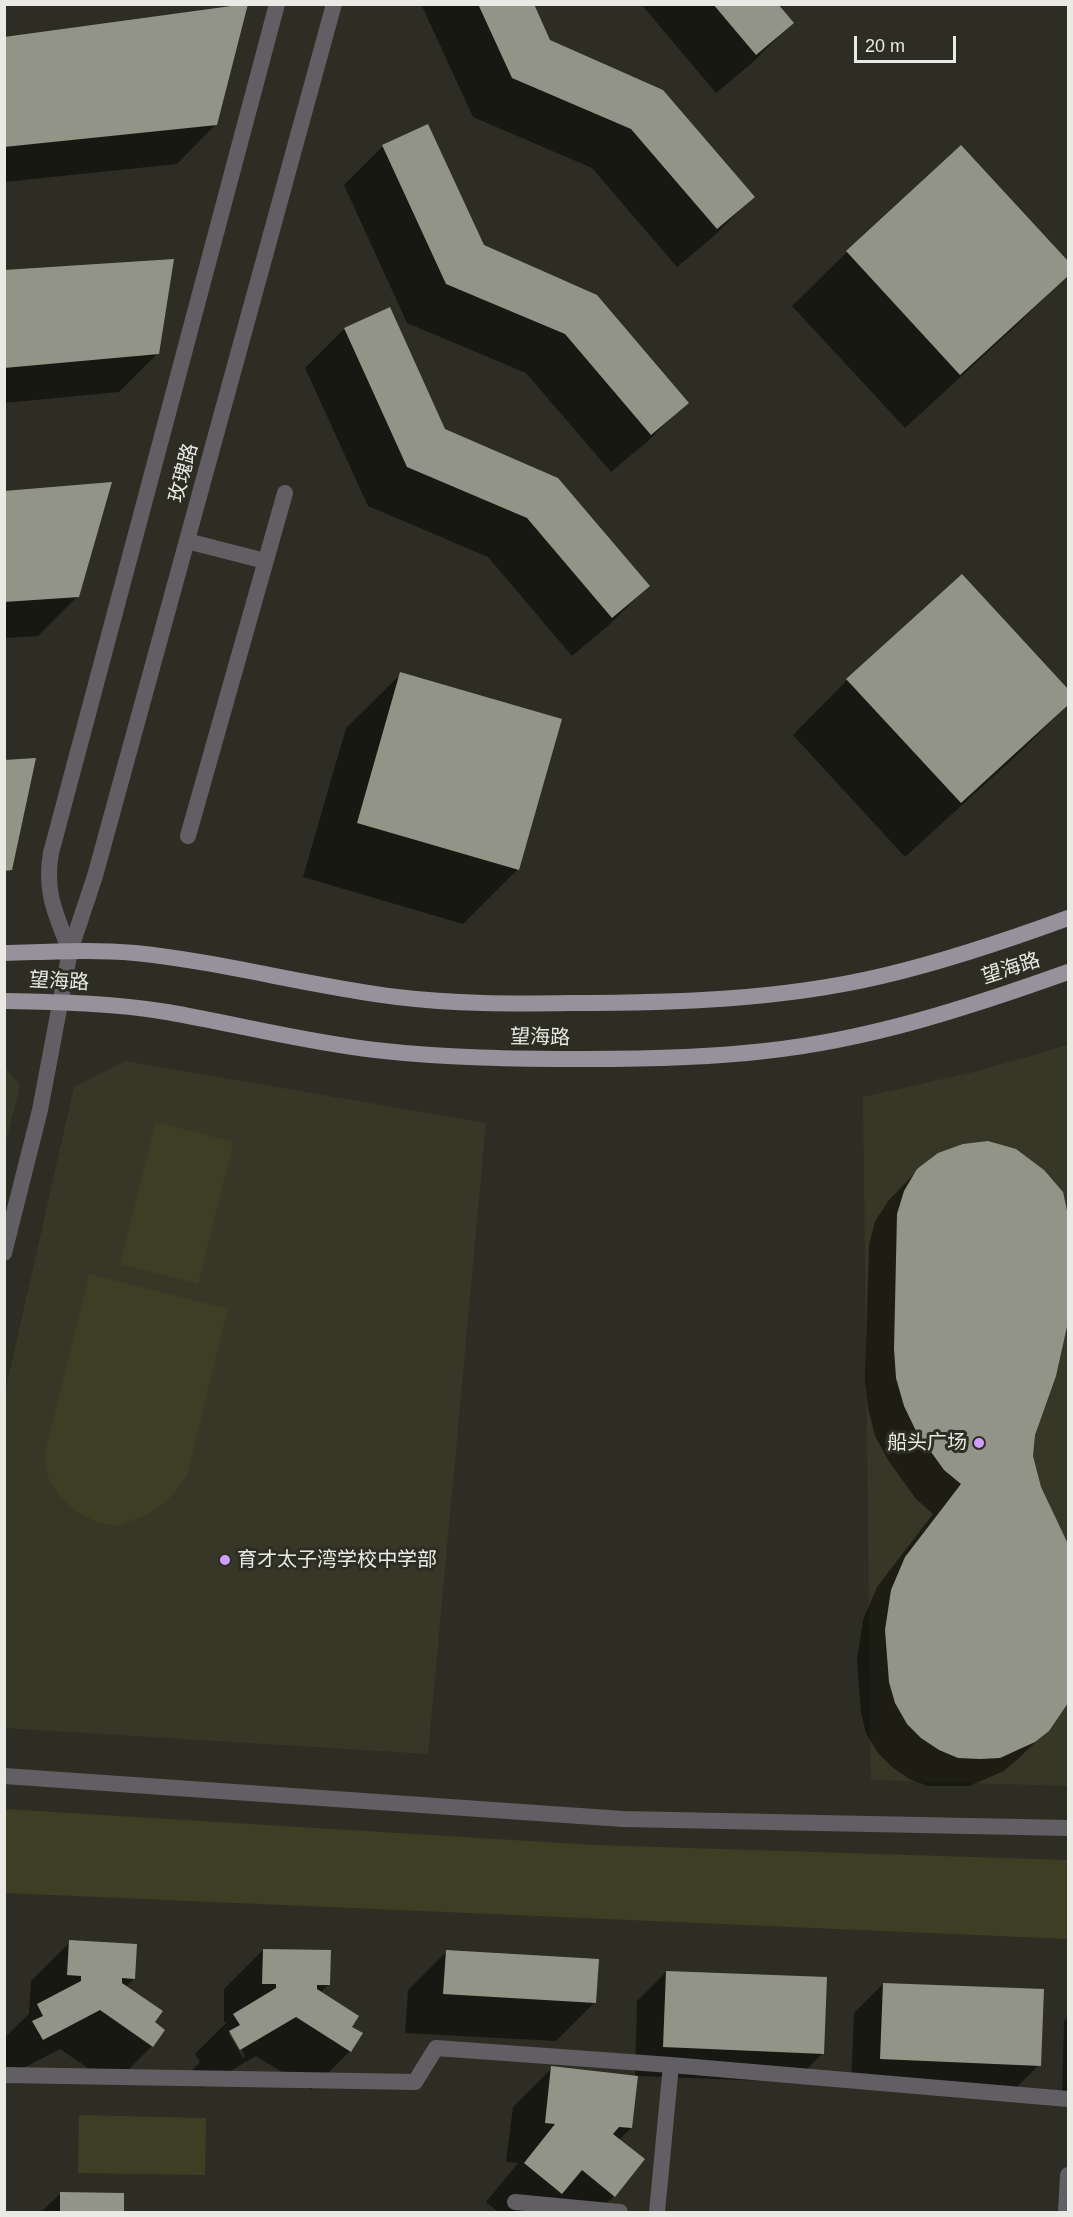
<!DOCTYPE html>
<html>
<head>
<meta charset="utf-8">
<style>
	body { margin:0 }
	#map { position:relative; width:1073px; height:2217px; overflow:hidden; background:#2d2d23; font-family:Helvetica,sans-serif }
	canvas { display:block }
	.frame { position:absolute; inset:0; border:6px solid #e9eae3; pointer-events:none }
	.scale { position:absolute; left:854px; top:36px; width:102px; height:27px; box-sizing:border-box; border:3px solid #e9eae3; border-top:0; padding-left:8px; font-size:18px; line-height:21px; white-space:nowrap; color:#e9eae3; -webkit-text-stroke:4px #2d2d23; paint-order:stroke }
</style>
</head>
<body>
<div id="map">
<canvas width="1073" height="2217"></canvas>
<div class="frame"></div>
<div class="scale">20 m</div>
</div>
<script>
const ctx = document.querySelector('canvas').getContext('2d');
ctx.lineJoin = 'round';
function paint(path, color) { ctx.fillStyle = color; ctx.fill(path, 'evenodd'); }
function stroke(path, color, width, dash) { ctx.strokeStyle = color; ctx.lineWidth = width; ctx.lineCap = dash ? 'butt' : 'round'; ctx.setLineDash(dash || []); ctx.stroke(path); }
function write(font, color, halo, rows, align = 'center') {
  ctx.font = font + ' Helvetica,"Noto Sans SC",sans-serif'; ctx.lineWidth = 6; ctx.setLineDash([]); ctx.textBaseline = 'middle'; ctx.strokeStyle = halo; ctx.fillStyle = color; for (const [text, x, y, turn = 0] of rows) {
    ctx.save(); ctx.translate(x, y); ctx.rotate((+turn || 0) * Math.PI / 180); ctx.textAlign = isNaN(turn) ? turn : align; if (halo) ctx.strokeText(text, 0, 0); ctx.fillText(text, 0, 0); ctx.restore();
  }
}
const built = new Path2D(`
	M 1068,1045 L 1068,1786 L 871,1780 L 863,1097 L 978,1071 Z
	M 125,1061 L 486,1123 L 428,1754 L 5,1728 L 5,1392 L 74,1087 Z
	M 5,1068 L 20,1085 L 5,1146 Z`);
const green = new Path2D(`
	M 156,1122 L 234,1142 L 198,1284 L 120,1264 Z
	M 89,1274 L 228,1309 L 187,1475 C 173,1498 157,1513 131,1521 C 127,1522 122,1525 117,1525 C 90,1526 57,1501 48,1476 C 46,1470 46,1463 44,1457 Z
	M 5,1809 L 595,1845 L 1068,1860 L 1068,1939 L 5,1893 Z
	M 79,2115 L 206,2118 L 205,2175 L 78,2173 Z`);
const shadow = new Path2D(`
	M 421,4 L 532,4 L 549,41 L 753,197 L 714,236 L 677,267 L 592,168 L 473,117 Z
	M 641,4 L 776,4 L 792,23 L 753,62 L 716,93 Z
	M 4,39 L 216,124 L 177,164 L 4,182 Z
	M 383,146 L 483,246 L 687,402 L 648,441 L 611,472 L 526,373 L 407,323 L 344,185 Z
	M 961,147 L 1068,263 L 1068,274 L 1019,323 L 905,428 L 792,306 L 847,252 Z
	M 4,272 L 158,353 L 119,392 L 4,403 Z
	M 389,309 L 444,430 L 648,586 L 609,625 L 572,656 L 488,557 L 368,506 L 305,368 L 344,329 Z
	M 4,492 L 78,596 L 38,636 L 4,638 Z
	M 962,576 L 1068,691 L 1068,704 L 1020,752 L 905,857 L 793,735 L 847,680 Z
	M 401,674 L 518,869 L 463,924 L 303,877 L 346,728 Z
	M 918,1170 L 1068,1219 L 1068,1318 L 1033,1435 L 1031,1456 L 1039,1487 L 1068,1548 L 1068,1699 L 1048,1730 L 1018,1759 L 1004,1771 L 969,1786 L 928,1786 L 909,1779 L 892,1767 L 878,1753 L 866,1733 L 861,1712 L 857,1660 L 863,1620 L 877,1587 L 933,1514 L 916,1499 L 888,1460 L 875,1436 L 868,1408 L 865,1379 L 869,1245 L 875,1221 L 889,1200 Z
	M 70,1942 L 134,1979 L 125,1987 L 153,2022 L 152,2046 L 113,2085 L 60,2049 L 4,2078 L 4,2038 L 29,2014 L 31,1981 Z
	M 263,1950 L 329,1984 L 320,1993 L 350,2027 L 350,2051 L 311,2090 L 256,2056 L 201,2088 L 191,2071 L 200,2062 L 195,2054 L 227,2022 L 224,2022 L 224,1989 ZM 231,2031 L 245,2056 L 243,2058 L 229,2034 Z
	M 447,1951 L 595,2002 L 556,2041 L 405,2033 L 408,1990 Z
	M 666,1972 L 823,2053 L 794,2082 L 637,2076 L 631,2128 L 619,2140 L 614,2196 L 597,2212 L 498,2212 L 486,2202 L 518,2163 L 506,2162 L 513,2107 L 552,2068 L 635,2077 L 637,2001 Z
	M 883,1984 L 1039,2065 L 1010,2094 L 851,2088 L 854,2013 Z
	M 1068,2017 L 1068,2096 L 1062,2096 L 1064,2021 Z
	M 61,2193 L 123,2195 L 123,2212 L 41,2212 Z`);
const building = new Path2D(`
	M 246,4 L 248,4 L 217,125 L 4,147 L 4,37 Z
	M 478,4 L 534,4 L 550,40 L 663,90 L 755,197 L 717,229 L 631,129 L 512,78 Z
	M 713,4 L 778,4 L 794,23 L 756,55 Z
	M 428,124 L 484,245 L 597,295 L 689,403 L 651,435 L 565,334 L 446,284 L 382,145 Z
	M 961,145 L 1068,261 L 1068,276 L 960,375 L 846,251 Z
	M 174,259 L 159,354 L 4,368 L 4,270 Z
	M 390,307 L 445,429 L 558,478 L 650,586 L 612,618 L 527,518 L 407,467 L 344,328 Z
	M 112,482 L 79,597 L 4,602 L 4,491 Z
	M 962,574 L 1068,689 L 1068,705 L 961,803 L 846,679 Z
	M 400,672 L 562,719 L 519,870 L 357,823 Z
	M 36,758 L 12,870 L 4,871 L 4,760 Z
	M 988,1141 L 1016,1149 L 1044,1170 L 1063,1192 L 1068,1215 L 1068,1322 L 1056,1376 L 1035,1435 L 1033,1456 L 1041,1487 L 1068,1544 L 1068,1703 L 1049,1731 L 1035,1742 L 1000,1758 L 980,1759 L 958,1758 L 939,1750 L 921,1738 L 907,1724 L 895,1703 L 889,1682 L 885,1630 L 891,1590 L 905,1557 L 961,1484 L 944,1470 L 916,1431 L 904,1406 L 896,1378 L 894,1349 L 897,1214 L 904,1191 L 917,1169 L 938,1153 L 963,1144 Z
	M 69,1940 L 137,1944 L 135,1979 L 122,1978 L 122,1983 L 163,2011 L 155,2022 L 165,2030 L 153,2047 L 100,2010 L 43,2040 L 32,2021 L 43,2016 L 37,2004 L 81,1981 L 81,1976 L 67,1975 Z
	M 263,1949 L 331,1950 L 330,1985 L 317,1985 L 317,1989 L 359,2016 L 352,2027 L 363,2033 L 351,2052 L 296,2017 L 240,2050 L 229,2031 L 240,2025 L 233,2014 L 276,1988 L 276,1984 L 262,1984 Z
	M 446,1950 L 599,1959 L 596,2003 L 443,1994 Z
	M 666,1971 L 827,1977 L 824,2054 L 663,2047 Z
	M 883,1983 L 1044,1989 L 1041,2066 L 880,2059 Z
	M 551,2066 L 638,2076 L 632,2128 L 619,2127 L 613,2134 L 645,2159 L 615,2197 L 582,2170 L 562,2194 L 524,2163 L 555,2124 L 545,2123 Z
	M 60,2192 L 124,2193 L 124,2212 L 60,2212 Z`);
const service = new Path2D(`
	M 187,541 L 265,561
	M 188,836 L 285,493
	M 70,951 C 56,915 44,892 51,853 L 277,4
	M 4,2075 L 415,2082 L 436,2048 L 671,2065 L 1068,2099
	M 515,2202 L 620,2212
	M 657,2212 L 671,2065
	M 1066,2212 L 1068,2175`);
const minor = new Path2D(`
	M 4,1253 L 40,1110 L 70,951 L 95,876 L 334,4
	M 4,1776 L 623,1819 L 1068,1828`);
const primary = new Path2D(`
	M 4,953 C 48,952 91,949 135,953 C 223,962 309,986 397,997 C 454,1004 512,1004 570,1003 C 674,1003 780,1000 882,976 C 946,961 1008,940 1068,918
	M 4,1001 C 58,1002 113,1003 167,1012 C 236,1024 304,1042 375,1050 C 445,1058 515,1059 586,1059 C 646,1059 705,1058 765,1051 C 869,1040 970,1007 1068,972`);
const markers = [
	[979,1443,6,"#d19dfe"],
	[225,1560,6,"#d19dfe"]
];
const streetNames = [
	["玫瑰路",184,473,-75],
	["望海路",1011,969,-18],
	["望海路",59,982,3],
	["望海路",540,1038,1]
];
const poiNames = [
	["船头广场",967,1443],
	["育才太子湾学校中学部",237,1560,"left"]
];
paint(built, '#373727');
paint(green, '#3d3e24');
paint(shadow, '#0007');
paint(building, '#939488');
stroke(service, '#615f64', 16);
stroke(minor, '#615f64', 16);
stroke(primary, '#96919b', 16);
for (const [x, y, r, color] of markers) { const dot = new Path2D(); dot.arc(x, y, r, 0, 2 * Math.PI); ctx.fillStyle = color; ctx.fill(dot); stroke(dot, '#2d2d23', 2); }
write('20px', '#e9eae3', '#2d2d23', streetNames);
write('20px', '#e9eae3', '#2d2d23', poiNames, 'right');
</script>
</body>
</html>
